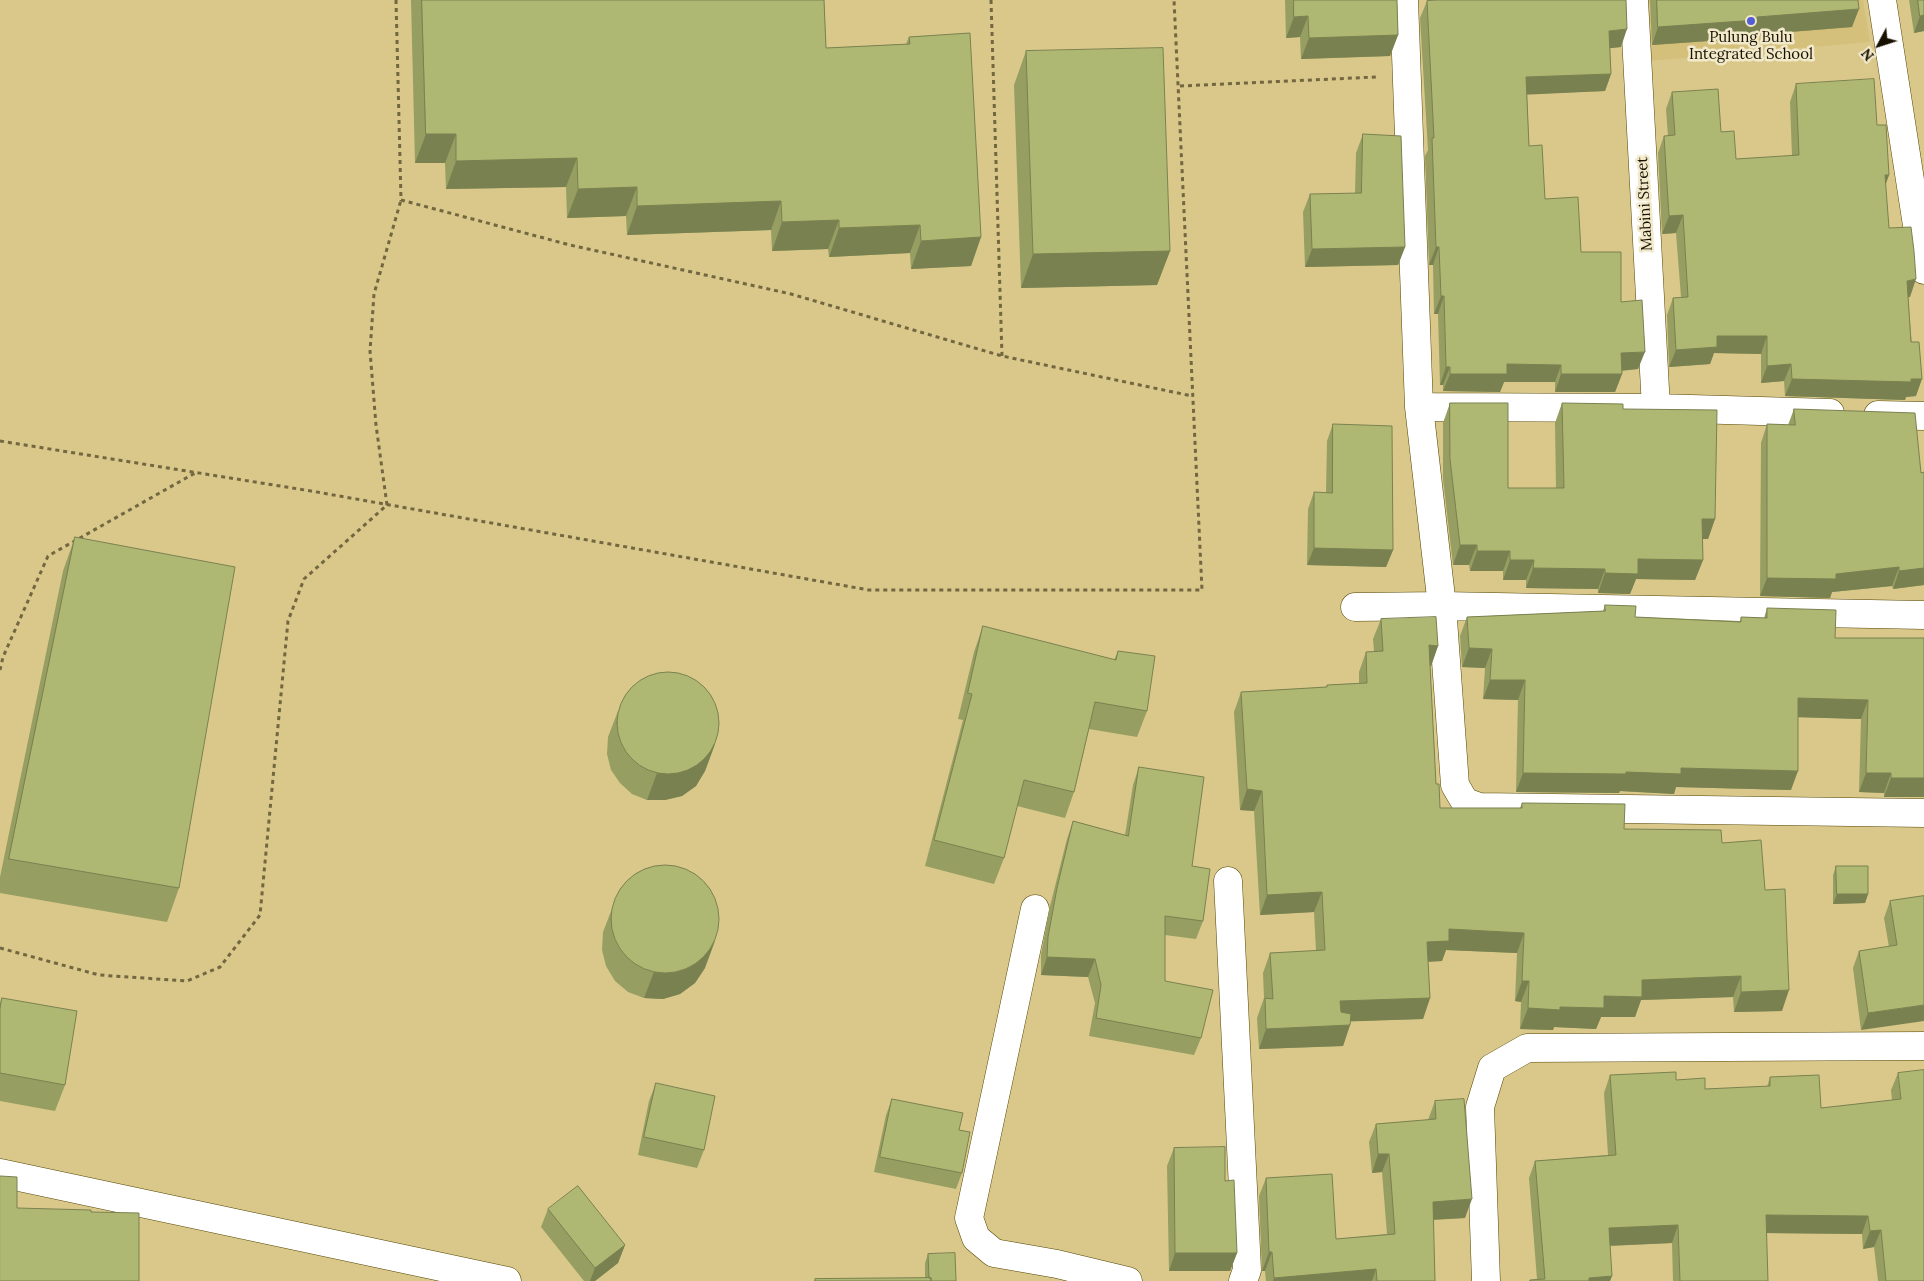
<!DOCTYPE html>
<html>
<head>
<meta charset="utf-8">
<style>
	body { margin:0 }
	#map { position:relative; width:1924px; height:1281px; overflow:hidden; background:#d9c88a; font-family:Lora,serif }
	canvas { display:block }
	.north { position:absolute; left:1854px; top:20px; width:50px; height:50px; -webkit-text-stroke:4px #f1e9ca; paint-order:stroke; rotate:230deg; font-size:14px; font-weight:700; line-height:20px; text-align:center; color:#181100 }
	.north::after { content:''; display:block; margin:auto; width:18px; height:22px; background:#181100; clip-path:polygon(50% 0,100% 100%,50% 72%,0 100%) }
</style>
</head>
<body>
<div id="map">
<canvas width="1924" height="1281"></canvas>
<div class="north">N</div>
</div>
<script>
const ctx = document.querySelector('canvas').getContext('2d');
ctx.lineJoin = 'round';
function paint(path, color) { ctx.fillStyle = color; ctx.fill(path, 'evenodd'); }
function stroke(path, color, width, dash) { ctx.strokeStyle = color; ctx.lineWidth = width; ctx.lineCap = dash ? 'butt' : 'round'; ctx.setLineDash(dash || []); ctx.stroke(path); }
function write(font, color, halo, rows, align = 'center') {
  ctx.font = font + ' Lora,serif'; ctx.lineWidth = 5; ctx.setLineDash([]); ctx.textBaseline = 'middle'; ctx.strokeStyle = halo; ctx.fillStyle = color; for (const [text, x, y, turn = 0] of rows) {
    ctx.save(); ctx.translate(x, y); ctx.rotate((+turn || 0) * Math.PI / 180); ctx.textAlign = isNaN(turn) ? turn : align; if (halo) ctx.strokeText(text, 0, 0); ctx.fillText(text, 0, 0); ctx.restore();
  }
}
const built = new Path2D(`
	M 1633,0 L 1863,0 L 1870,42 L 1638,62 Z`);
const path = new Path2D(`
	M 396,0 L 401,200 L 570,245 L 791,294 L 1002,356 L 1192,396
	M 991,0 L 1002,356
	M 1180,86 L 1376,77
	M 0,441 L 311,491 L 869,590 L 1202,590 L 1174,0
	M 387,505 L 376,425 L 370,351 L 374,294 L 401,200
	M 0,670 L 3,657 L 48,556 L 195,473
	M 0,948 L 99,975 L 187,981 L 220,967 L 260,915 L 288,621 L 304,579 L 387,505`);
const minor = new Path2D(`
	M 1404,0 L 1419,407 L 1442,606 L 1455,785 L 1465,802 L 1479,807 L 1924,813
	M 1634,0 L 1656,408
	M 1882,0 L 1924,270
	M 1419,407 L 1656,408 L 1830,413
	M 1878,415 L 1924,416
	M 1355,607 L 1442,606 L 1924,615
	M 1228,881 L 1247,1270 L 1243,1281
	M 1035,909 L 969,1218 L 976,1238 L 994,1253 L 1057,1264 L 1128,1281
	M 0,1173 L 507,1281
	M 1486,1281 L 1480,1107 L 1492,1068 L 1527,1048 L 1924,1046`);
const wall = new Path2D(`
	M 411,0 L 824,0 L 826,48 L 906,44 L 909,37 L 981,237 L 971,266 L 911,269 L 910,253 L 829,257 L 828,249 L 772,251 L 771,230 L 627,235 L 626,216 L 567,218 L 566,187 L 446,189 L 445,163 L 415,163 Z
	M 1285,0 L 1397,0 L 1398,35 L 1390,56 L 1301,59 L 1300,37 L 1286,38 Z
	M 1650,0 L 1858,0 L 1852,27 L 1752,35 L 1751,38 L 1652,45 Z
	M 1909,0 L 1924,0 L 1924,31 L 1914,33 Z
	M 1427,1 L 1621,47 L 1610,48 L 1611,74 L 1605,91 L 1527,94 L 1529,146 L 1545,199 L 1581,252 L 1621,302 L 1638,369 L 1622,371 L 1622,374 L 1615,392 L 1555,392 L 1555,382 L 1504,382 L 1500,392 L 1443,391 L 1443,385 L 1440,385 L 1438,314 L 1434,314 L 1433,265 L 1429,265 L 1425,156 L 1428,150 L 1420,18 Z
	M 1026,51 L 1170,251 L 1157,285 L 1021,288 L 1014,85 Z
	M 1796,84 L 1877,125 L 1889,175 L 1885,185 L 1889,228 L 1910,297 L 1908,297 L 1916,396 L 1906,397 L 1905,400 L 1785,396 L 1784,381 L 1761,383 L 1761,354 L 1714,353 L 1710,364 L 1669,367 L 1667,315 L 1673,298 L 1681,297 L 1676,233 L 1662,234 L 1658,153 L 1664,136 L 1668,136 L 1666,109 L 1672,92 L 1721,132 L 1736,159 L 1792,156 L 1790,102 Z
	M 1363,134 L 1405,247 L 1398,265 L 1305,267 L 1303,212 L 1310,194 L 1355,194 L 1356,153 Z
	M 1450,403 L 1508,488 L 1556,488 L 1555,423 L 1562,403 L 1623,409 L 1715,519 L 1708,539 L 1703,539 L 1703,560 L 1695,580 L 1636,579 L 1630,594 L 1598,593 L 1598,589 L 1526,588 L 1526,580 L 1503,580 L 1503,571 L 1470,571 L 1469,565 L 1453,565 L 1443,479 L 1443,423 Z
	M 1794,409 L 1921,473 L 1924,472 L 1924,585 L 1893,589 L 1892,586 L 1832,592 L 1830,598 L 1760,596 L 1761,443 L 1767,424 L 1788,425 Z
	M 1333,424 L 1393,550 L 1386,567 L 1307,565 L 1308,509 L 1314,492 L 1326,493 L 1327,441 Z
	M 75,537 L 179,888 L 167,922 L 0,893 L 0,877 L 63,571 Z
	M 1605,605 L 1635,617 L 1740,621 L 1741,617 L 1764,618 L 1767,608 L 1835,638 L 1924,638 L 1924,797 L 1884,797 L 1884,793 L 1859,792 L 1861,719 L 1798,717 L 1791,790 L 1676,787 L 1674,794 L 1620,791 L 1619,793 L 1516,792 L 1518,700 L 1483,699 L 1485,668 L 1462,667 L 1460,636 L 1467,617 L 1603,611 Z
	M 1381,619 L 1438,646 L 1431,666 L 1430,666 L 1436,784 L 1440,808 L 1520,808 L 1522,803 L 1624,829 L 1722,843 L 1765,890 L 1782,1011 L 1734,1012 L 1733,997 L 1641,1000 L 1635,1017 L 1601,1017 L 1596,1029 L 1554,1027 L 1553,1030 L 1520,1029 L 1521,1002 L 1515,1001 L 1517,953 L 1446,950 L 1442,961 L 1428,962 L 1430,998 L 1423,1019 L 1350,1021 L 1350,1025 L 1343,1046 L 1259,1049 L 1257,1018 L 1264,998 L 1263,973 L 1270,953 L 1316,951 L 1314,912 L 1260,915 L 1254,811 L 1240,810 L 1234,712 L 1241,692 L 1326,687 L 1327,685 L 1359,683 L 1359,672 L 1366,652 L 1374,652 L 1373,639 Z
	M 983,626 L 1114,660 L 1118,651 L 1147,711 L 1137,737 L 1089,729 L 1074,792 L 1065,818 L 1017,806 L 1004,858 L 994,884 L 925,866 L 963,720 L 958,719 L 974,652 Z
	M 618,711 L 715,744 L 705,771 L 696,786 L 682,796 L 665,800 L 647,800 L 632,794 L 620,783 L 611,770 L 607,754 L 608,737 Z
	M 1139,767 L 1192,866 L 1203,921 L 1196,939 L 1165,935 L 1165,981 L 1201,1038 L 1194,1055 L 1089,1036 L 1095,1003 L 1088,977 L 1041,975 L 1041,955 L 1050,906 L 1067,839 L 1073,821 L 1125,835 L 1133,785 Z
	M 1836,866 L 1868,894 L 1865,903 L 1833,904 L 1833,875 Z
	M 1924,896 L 1861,1030 L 1853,968 L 1859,951 L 1889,947 L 1884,918 L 1890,901 Z
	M 613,906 L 705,968 L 695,983 L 680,994 L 663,999 L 644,998 L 628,992 L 615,981 L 606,966 L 602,950 L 603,932 Z
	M 2,998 L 65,1085 L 55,1111 L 0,1101 L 0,1003 Z
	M 1898,1073 L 1924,1281 L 1878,1281 L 1874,1247 L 1863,1249 L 1862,1234 L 1766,1233 L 1768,1281 L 1673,1281 L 1672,1243 L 1610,1246 L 1612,1276 L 1610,1281 L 1529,1281 L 1530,1280 L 1537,1279 L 1529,1178 L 1535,1161 L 1608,1155 L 1604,1093 L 1610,1075 L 1676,1080 L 1705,1089 L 1767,1087 L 1770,1077 L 1821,1108 L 1892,1100 L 1891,1090 Z
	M 656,1083 L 704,1150 L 697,1168 L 638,1155 L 649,1101 Z
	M 892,1099 L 959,1130 L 962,1173 L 956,1189 L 874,1172 L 886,1115 Z
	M 1435,1101 L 1465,1218 L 1433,1220 L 1435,1281 L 1266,1281 L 1265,1271 L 1262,1271 L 1259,1196 L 1266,1178 L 1336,1239 L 1387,1234 L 1382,1172 L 1372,1173 L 1369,1142 L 1376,1124 L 1428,1120 Z
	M 1174,1148 L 1237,1253 L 1230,1271 L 1169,1271 L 1167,1166 Z
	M 548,1209 L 625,1245 L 618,1263 L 595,1281 L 584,1281 L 541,1227 Z
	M 928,1254 L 956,1281 L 814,1281 L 815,1279 L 925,1278 L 925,1263 Z`);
const shadedWall = new Path2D(`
	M 1859,9 L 1852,27 L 1752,35 L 1751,38 L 1652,45 L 1658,27 L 1757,17 Z
	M 1924,15 L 1924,31 L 1914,33 L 1920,16 Z
	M 1308,16 L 1300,37 L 1286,38 L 1294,17 Z
	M 1627,29 L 1621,47 L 1603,49 L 1609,31 Z
	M 1398,35 L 1390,56 L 1301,59 L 1309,38 Z
	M 1611,74 L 1605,91 L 1519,95 L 1526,77 Z
	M 426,134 L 456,134 L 445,163 L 415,163 Z
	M 577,158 L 566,187 L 446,189 L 456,161 Z
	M 1885,175 L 1889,175 L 1883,192 Z
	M 637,187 L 626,216 L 567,218 L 578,189 Z
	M 781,201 L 771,230 L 627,235 L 637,206 Z
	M 1683,215 L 1676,233 L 1662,234 L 1669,216 Z
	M 839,220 L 828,249 L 772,251 L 782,222 Z
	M 920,225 L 910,253 L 829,257 L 839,228 Z
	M 981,237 L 971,266 L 911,269 L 921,241 Z
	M 1405,247 L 1398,265 L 1305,267 L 1312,249 Z
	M 1436,247 L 1439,247 L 1433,265 L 1429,265 Z
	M 1170,251 L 1157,285 L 1021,288 L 1033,254 Z
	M 1916,279 L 1910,297 L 1901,298 L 1907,281 Z
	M 1441,296 L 1444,296 L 1438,314 L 1434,314 Z
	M 1717,336 L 1767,336 L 1761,354 L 1714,353 L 1710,364 L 1669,367 L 1676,350 Z
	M 1645,352 L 1638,369 L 1615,371 L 1621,353 Z
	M 1507,364 L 1561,365 L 1555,382 L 1504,382 L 1500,392 L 1443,391 L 1450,374 Z
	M 1791,364 L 1784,381 L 1761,383 L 1767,366 Z
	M 1446,367 L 1450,367 L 1443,385 L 1440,385 Z
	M 1561,374 L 1622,374 L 1615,392 L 1555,392 Z
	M 1792,379 L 1922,379 L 1916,396 L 1906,397 L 1905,400 L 1785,396 Z
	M 1702,519 L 1715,519 L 1708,539 L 1695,539 Z
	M 1460,545 L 1477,545 L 1469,565 L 1453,565 Z
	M 1314,548 L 1393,550 L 1386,567 L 1307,565 Z
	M 1477,551 L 1510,551 L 1503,571 L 1470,571 Z
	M 1638,559 L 1703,560 L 1695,580 L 1636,579 L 1630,594 L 1598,593 L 1605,573 Z
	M 1510,560 L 1534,560 L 1526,580 L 1503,580 Z
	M 1899,567 L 1892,586 L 1832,592 L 1830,598 L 1760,596 L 1767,578 L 1836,574 Z
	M 1533,568 L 1605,569 L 1598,589 L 1526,588 Z
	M 1924,568 L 1924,585 L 1893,589 L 1899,571 Z
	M 1429,645 L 1438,646 L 1431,666 L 1421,666 Z
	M 1469,648 L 1492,649 L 1485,668 L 1462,667 Z
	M 1490,680 L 1525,680 L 1518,700 L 1483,699 Z
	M 1798,698 L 1868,700 L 1861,719 L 1791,717 Z
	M 715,744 L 705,771 L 696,786 L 682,796 L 665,800 L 647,800 L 657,773 Z
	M 1681,768 L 1798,771 L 1791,790 L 1676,787 L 1674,794 L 1620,791 L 1619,793 L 1516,792 L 1523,773 Z
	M 1866,773 L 1891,773 L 1884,793 L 1859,792 Z
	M 1891,778 L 1924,778 L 1924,797 L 1884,797 Z
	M 1247,789 L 1262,791 L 1254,811 L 1240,810 Z
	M 1322,892 L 1314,912 L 1260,915 L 1267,895 Z
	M 1837,894 L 1868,894 L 1865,903 L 1833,904 Z
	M 1449,929 L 1524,933 L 1517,953 L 1446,950 L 1442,961 L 1420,962 L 1427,942 Z
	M 715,941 L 705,968 L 695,983 L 680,994 L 663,999 L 644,998 L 654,972 Z
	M 1047,957 L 1095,959 L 1088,977 L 1041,975 Z
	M 1741,976 L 1733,997 L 1641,1000 L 1635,1017 L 1601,1017 L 1596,1029 L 1554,1027 L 1553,1030 L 1520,1029 L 1528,1008 L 1560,1007 L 1604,996 L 1642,980 Z
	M 1522,981 L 1529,981 L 1521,1002 L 1515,1001 Z
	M 1789,990 L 1782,1011 L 1734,1012 L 1741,992 Z
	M 1430,998 L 1423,1019 L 1333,1022 L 1340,1001 Z
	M 1924,1005 L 1924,1021 L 1861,1030 L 1868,1013 Z
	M 1350,1025 L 1343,1046 L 1259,1049 L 1266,1029 Z
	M 1378,1154 L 1389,1154 L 1382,1172 L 1372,1173 Z
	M 1472,1199 L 1465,1218 L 1426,1220 L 1433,1202 Z
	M 1766,1215 L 1868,1216 L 1862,1234 L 1759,1233 Z
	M 1678,1225 L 1672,1243 L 1602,1246 L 1609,1228 Z
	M 1881,1230 L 1874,1247 L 1863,1249 L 1870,1231 Z
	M 625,1245 L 618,1263 L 595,1281 L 590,1281 L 595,1268 Z
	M 1269,1252 L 1272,1252 L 1265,1271 L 1262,1271 Z
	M 1175,1253 L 1237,1253 L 1230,1271 L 1169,1271 Z
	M 1376,1269 L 1372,1281 L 1273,1281 L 1274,1278 Z
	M 1612,1276 L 1610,1281 L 1588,1281 L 1589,1278 Z`);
const building = new Path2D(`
	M 422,0 L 824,0 L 826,48 L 910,44 L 909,37 L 970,33 L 981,237 L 921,241 L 920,225 L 839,228 L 839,220 L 782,222 L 781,201 L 637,206 L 637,187 L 578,189 L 577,158 L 456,161 L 456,134 L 426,134 Z
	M 1294,0 L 1397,0 L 1398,35 L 1309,38 L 1308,16 L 1294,17 Z
	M 1438,0 L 1626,0 L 1627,29 L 1609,31 L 1611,74 L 1526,77 L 1529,146 L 1542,145 L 1545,199 L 1578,197 L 1581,252 L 1621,252 L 1621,302 L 1642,300 L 1645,352 L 1621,353 L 1622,374 L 1561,374 L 1561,365 L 1507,364 L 1507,374 L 1450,374 L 1450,367 L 1446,367 L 1444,296 L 1441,296 L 1439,247 L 1436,247 L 1432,138 L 1434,138 L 1427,1 Z
	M 1657,0 L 1858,0 L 1859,9 L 1757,17 L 1757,20 L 1658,27 Z
	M 1918,0 L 1924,0 L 1924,15 L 1920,16 Z
	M 1163,48 L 1170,251 L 1033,254 L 1026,51 Z
	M 1874,79 L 1877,125 L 1886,125 L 1889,175 L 1885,175 L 1889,228 L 1911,227 L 1914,251 L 1916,279 L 1907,281 L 1911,342 L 1919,342 L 1922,379 L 1911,379 L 1911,382 L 1792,379 L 1791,364 L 1767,366 L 1767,336 L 1717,336 L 1717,347 L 1676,350 L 1673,298 L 1688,297 L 1683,215 L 1669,216 L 1664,136 L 1675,135 L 1672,92 L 1718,89 L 1721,132 L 1734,131 L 1736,159 L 1799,155 L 1796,84 Z
	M 1363,134 L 1401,136 L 1405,247 L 1312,249 L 1310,194 L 1361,193 Z
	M 1450,403 L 1508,403 L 1508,488 L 1564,488 L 1562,403 L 1623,404 L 1623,409 L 1717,410 L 1715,519 L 1702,519 L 1703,560 L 1638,559 L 1638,574 L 1605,573 L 1605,569 L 1533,568 L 1534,560 L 1510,560 L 1510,551 L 1477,551 L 1477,545 L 1460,545 L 1450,459 Z
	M 1794,409 L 1915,413 L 1921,473 L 1924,472 L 1924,568 L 1899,571 L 1899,567 L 1836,574 L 1836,579 L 1767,578 L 1767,424 L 1795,425 Z
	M 1333,424 L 1392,426 L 1393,550 L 1314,548 L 1314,492 L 1332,493 Z
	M 75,537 L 235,567 L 179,888 L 9,859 Z
	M 1605,605 L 1636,606 L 1635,617 L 1741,622 L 1741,617 L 1767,618 L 1767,608 L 1836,610 L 1835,638 L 1924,638 L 1924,778 L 1891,778 L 1891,773 L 1866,773 L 1868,700 L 1798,698 L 1798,771 L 1681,768 L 1681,774 L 1626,772 L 1626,774 L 1523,773 L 1525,680 L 1490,680 L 1492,649 L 1469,648 L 1467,617 L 1605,611 Z
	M 1436,617 L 1438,646 L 1429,645 L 1436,784 L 1439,784 L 1440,808 L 1522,808 L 1522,803 L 1625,804 L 1624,829 L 1721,830 L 1722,843 L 1761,840 L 1765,890 L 1785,889 L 1789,990 L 1741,992 L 1741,976 L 1642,980 L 1642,997 L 1604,996 L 1604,1008 L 1560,1007 L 1560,1010 L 1528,1008 L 1529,981 L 1522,981 L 1524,933 L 1449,929 L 1449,941 L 1427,942 L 1430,998 L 1340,1001 L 1341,1012 L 1351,1014 L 1350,1025 L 1266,1029 L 1265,998 L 1273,999 L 1270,953 L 1325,950 L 1322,892 L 1267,895 L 1262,791 L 1247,789 L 1241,692 L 1327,687 L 1327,685 L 1367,683 L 1366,652 L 1383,651 L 1381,619 Z
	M 983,626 L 1116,660 L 1118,651 L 1155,656 L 1147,711 L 1095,702 L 1074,792 L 1024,780 L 1004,858 L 934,840 L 972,694 L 968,693 Z
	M617 723a51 51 0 1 1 102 0a51 51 0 1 1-102 0Z
	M 1139,767 L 1204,777 L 1192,866 L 1210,869 L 1203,921 L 1165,916 L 1165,981 L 1213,990 L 1201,1038 L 1096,1018 L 1101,985 L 1095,959 L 1047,957 L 1048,937 L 1057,888 L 1073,821 L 1128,836 Z
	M611 919a54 54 0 1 1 108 0a54 54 0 1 1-108 0Z
	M 1836,866 L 1868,866 L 1868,894 L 1837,894 Z
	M 1924,896 L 1924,1005 L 1868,1013 L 1859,951 L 1897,945 L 1890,901 Z
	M 2,998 L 77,1011 L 65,1085 L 0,1073 L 0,1009 Z
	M 1924,1070 L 1924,1281 L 1886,1281 L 1881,1230 L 1870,1231 L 1868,1216 L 1766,1215 L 1768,1281 L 1680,1281 L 1678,1225 L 1609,1228 L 1612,1276 L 1589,1278 L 1589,1281 L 1530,1281 L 1530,1280 L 1545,1279 L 1535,1161 L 1616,1155 L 1610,1075 L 1676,1072 L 1676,1080 L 1705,1078 L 1705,1089 L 1770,1086 L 1770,1077 L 1819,1075 L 1821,1108 L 1901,1099 L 1898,1073 Z
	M 656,1083 L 715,1096 L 704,1150 L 644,1137 Z
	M 892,1099 L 963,1113 L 959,1130 L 970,1132 L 962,1173 L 880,1157 Z
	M 1464,1099 L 1472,1199 L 1433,1202 L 1435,1281 L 1377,1281 L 1376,1269 L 1274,1278 L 1272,1252 L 1269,1252 L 1266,1178 L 1332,1174 L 1336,1239 L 1395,1234 L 1389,1154 L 1378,1154 L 1376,1124 L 1436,1119 L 1435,1101 Z
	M 1225,1147 L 1225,1181 L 1234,1180 L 1237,1253 L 1175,1253 L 1174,1148 Z
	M 0,1176 L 17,1177 L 17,1208 L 91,1210 L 91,1212 L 139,1213 L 139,1281 L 0,1281 Z
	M 578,1186 L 625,1245 L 595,1268 L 548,1209 Z
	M 955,1253 L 956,1281 L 931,1281 L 931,1278 L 929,1278 L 928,1254 Z
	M 931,1278 L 931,1281 L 815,1281 L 815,1279 Z`);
const markers = [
	[1751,21,5,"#535ed5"]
];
const poiNames = [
	["Pulung Bulu",1751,38],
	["Integrated School",1751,55]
];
const streetNames = [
	["Mabini Street",1645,204,-93]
];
paint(built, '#d4c07a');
stroke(minor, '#554500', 29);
stroke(path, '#726741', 3, [4, 4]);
stroke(minor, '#fff', 28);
paint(wall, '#969e62');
paint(shadedWall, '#7a8150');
paint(building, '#afb872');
stroke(building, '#7a8150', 1);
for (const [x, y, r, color] of markers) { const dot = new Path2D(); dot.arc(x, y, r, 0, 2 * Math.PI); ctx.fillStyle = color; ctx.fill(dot); stroke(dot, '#f1e9ca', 2); }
write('15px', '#181100', '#f1e9ca', poiNames);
write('15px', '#181100', '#f1e9ca', streetNames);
</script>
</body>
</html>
